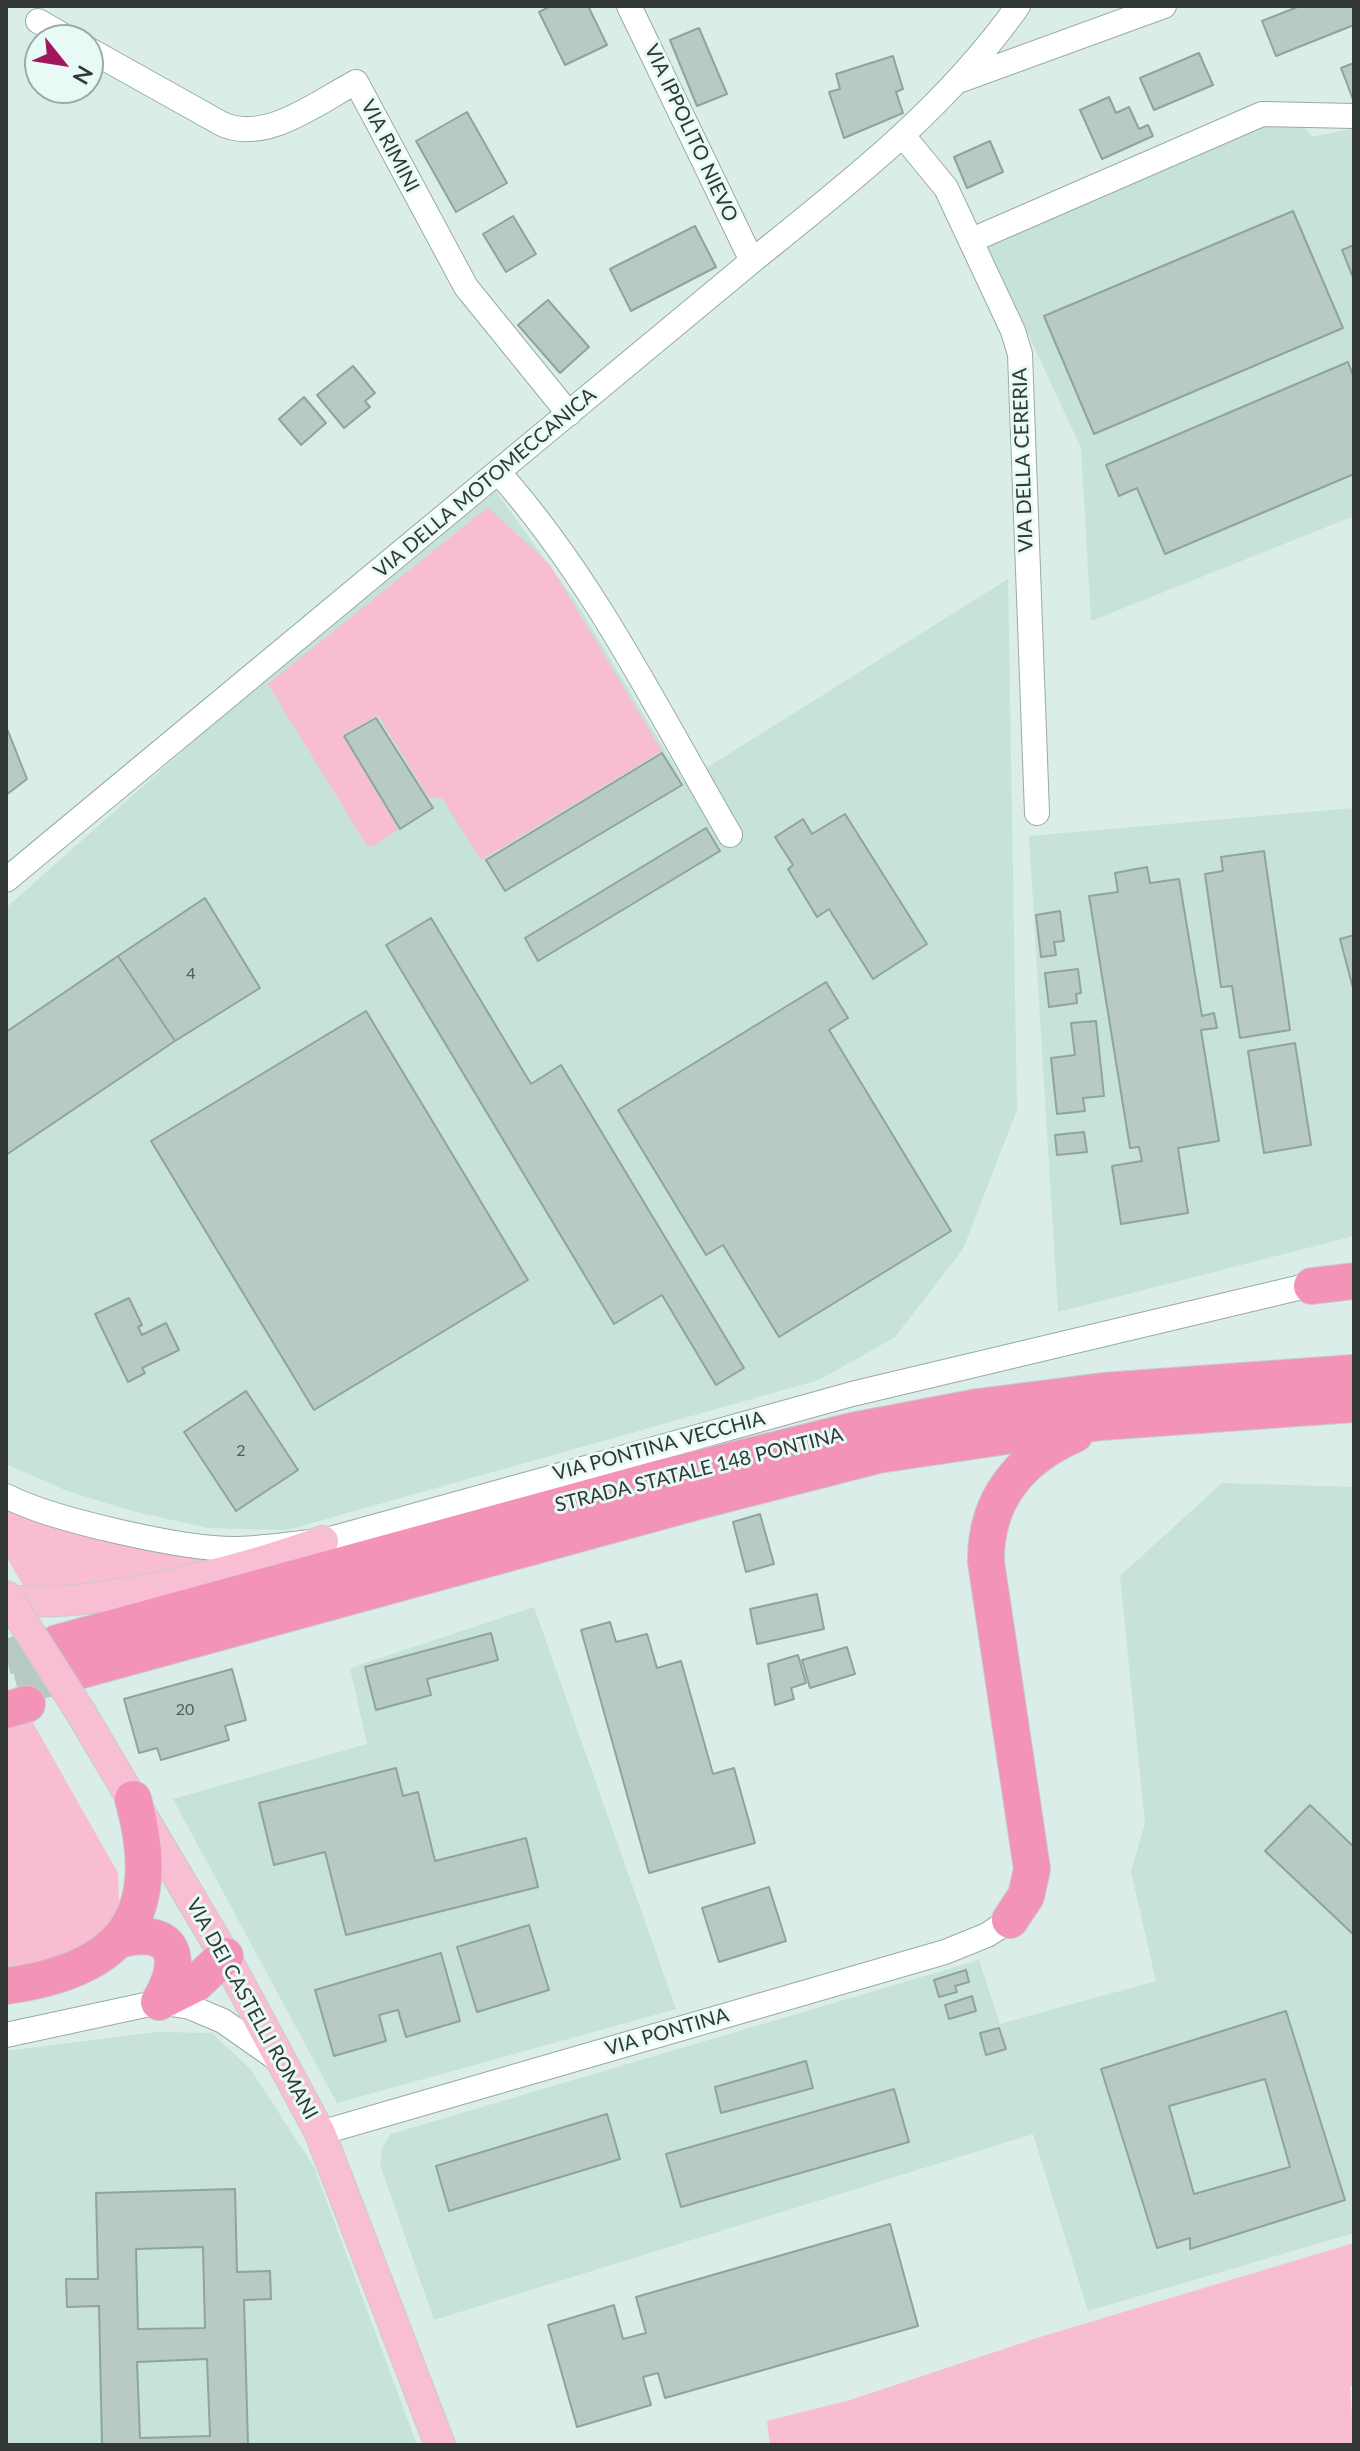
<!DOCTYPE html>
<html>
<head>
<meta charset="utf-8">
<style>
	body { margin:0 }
	#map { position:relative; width:1360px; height:2451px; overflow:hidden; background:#daede8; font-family:Lato,sans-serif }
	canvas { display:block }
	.frame { position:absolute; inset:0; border:8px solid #313836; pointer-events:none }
	.north { position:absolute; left:24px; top:24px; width:80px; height:80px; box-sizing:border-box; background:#e7faf5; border:2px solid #9eaca9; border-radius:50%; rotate:120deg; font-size:22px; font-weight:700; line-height:32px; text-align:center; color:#313836 }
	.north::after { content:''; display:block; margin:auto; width:28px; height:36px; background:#a2165f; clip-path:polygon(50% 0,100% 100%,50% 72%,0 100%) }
</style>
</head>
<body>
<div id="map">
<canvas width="1360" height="2451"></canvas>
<div class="frame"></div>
<div class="north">N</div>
</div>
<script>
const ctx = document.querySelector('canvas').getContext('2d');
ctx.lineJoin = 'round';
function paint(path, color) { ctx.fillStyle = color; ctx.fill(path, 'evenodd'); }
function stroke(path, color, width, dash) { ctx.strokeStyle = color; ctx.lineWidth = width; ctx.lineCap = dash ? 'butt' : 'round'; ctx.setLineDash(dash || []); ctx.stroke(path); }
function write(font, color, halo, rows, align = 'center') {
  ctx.font = font + ' Lato,sans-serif'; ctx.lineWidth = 6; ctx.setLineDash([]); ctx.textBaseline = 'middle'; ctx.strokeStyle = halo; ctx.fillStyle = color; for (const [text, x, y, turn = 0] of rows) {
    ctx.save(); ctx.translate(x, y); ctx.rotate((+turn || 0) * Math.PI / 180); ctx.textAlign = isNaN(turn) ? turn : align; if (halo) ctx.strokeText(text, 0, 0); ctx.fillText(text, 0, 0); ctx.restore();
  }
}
const built = new Path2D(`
	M 1269,119 L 1303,126 L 1312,137 L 1354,128 L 1354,516 L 1091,621 L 1081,448 L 987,245 Z
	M 494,489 L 578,605 L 684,782 L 1008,579 L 1017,1110 L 963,1249 L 895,1337 L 819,1380 L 287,1530 L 208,1528 L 132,1511 L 67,1491 L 6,1464 L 6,908 L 267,676 Z
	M 1354,808 L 1354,1236 L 1058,1312 L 1029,836 Z
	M 1222,1483 L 1354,1487 L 1354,2233 L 1088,2311 L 1033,2134 L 434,2320 L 380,2164 L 382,2148 L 391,2134 L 979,1960 L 1000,2024 L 1156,1981 L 1131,1872 L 1145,1823 L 1120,1576 Z
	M 534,1607 L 676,2009 L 337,2103 L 173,1799 L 367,1744 L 350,1668 Z
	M 156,2032 L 212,2033 L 251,2070 L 314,2167 L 417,2445 L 6,2445 L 6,2051 Z`);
const green = new Path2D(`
	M 488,507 L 550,565 L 662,751 L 481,860 L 442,798 L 429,798 L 378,715 L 342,735 L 398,829 L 373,846 L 367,846 L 268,684 Z
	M 6,1506 L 226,1561 L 107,1585 L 24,1587 L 6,1556 Z
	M 32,1721 L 118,1873 L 119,1903 L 105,1942 L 6,1976 L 6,1728 Z
	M 1354,2243 L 1354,2385 L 1350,2387 L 1354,2445 L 770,2445 L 767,2421 L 850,2400 L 1037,2338 Z`);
const building = new Path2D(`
	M 551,6 L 588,6 L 607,45 L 565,65 L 539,12 Z
	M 1300,6 L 1354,6 L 1354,25 L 1276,56 L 1262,21 Z
	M 699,28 L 727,94 L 697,106 L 670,40 Z
	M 1199,53 L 1213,85 L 1154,110 L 1140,78 Z
	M 893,56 L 903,89 L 896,92 L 903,113 L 844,138 L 829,92 L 840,89 L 836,74 Z
	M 1354,63 L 1354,102 L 1341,68 Z
	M 1109,97 L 1116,113 L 1129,107 L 1139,129 L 1148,125 L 1153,136 L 1102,159 L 1080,110 Z
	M 467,112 L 507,183 L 456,212 L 416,141 Z
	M 990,141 L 1003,172 L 967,188 L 954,157 Z
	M 1293,211 L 1343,328 L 1094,434 L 1044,316 Z
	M 513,216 L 536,254 L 506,272 L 483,234 Z
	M 695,226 L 716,267 L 631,311 L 610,269 Z
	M 1354,245 L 1354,280 L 1342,250 Z
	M 548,300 L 589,347 L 560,373 L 518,325 Z
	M 1348,362 L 1354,378 L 1354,474 L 1165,554 L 1137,488 L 1119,496 L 1106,465 Z
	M 353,366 L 375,393 L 365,401 L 370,407 L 344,428 L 317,395 Z
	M 304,397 L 326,423 L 301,445 L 279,419 Z
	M 376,718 L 433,808 L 400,829 L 344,736 Z
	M 6,726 L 27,779 L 6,795 Z
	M 662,753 L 682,785 L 505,891 L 486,860 Z
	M 845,814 L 927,944 L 873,979 L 829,909 L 817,917 L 788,869 L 793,865 L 775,837 L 803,819 L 812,834 Z
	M 706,828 L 720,851 L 538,961 L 525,938 Z
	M 1264,851 L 1290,1030 L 1240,1038 L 1232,986 L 1221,987 L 1205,874 L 1223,871 L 1221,857 Z
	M 1147,867 L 1150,883 L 1179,879 L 1202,1016 L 1214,1013 L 1217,1028 L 1201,1030 L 1219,1141 L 1178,1148 L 1188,1213 L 1121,1224 L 1112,1166 L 1142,1161 L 1139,1147 L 1130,1148 L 1089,896 L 1118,892 L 1115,873 Z
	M 205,898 L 260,988 L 175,1041 L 118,956 Z
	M 1060,911 L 1064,941 L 1054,942 L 1056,955 L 1041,957 L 1036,915 Z
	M 431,918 L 531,1084 L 561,1065 L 744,1368 L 716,1385 L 662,1295 L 614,1324 L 386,945 Z
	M 1354,935 L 1354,992 L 1340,939 Z
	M 118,956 L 175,1041 L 6,1155 L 6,1032 Z
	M 1078,969 L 1081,993 L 1076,994 L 1077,1003 L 1049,1007 L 1045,973 Z
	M 826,982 L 848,1018 L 829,1030 L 951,1231 L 779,1337 L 723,1245 L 706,1255 L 618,1110 Z
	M 366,1011 L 528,1280 L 314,1410 L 151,1141 Z
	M 1096,1021 L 1104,1096 L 1083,1098 L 1085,1111 L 1057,1114 L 1051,1058 L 1075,1055 L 1071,1023 Z
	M 1295,1043 L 1311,1145 L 1264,1153 L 1248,1051 Z
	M 1084,1132 L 1087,1152 L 1057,1155 L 1055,1135 Z
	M 129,1298 L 142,1325 L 138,1327 L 142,1335 L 166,1323 L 179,1350 L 142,1368 L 145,1373 L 128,1382 L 95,1314 Z
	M 246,1391 L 298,1470 L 236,1511 L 184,1432 Z
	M 760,1514 L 774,1564 L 746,1572 L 733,1522 Z
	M 817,1594 L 824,1629 L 757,1644 L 750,1609 Z
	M 610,1622 L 616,1642 L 647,1634 L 657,1668 L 681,1661 L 713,1774 L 734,1768 L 755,1843 L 649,1873 L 581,1630 Z
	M 491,1633 L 498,1660 L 427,1679 L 431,1695 L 376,1710 L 365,1667 Z
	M 847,1647 L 855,1674 L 810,1688 L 802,1660 Z
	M 798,1655 L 806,1683 L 791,1688 L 794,1699 L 775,1705 L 768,1664 Z
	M 232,1669 L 246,1720 L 225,1726 L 229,1740 L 161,1760 L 157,1748 L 139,1753 L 124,1699 Z
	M 396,1768 L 403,1796 L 418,1792 L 435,1861 L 526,1838 L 538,1887 L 346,1935 L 325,1852 L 274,1865 L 259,1803 Z
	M 1310,1805 L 1354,1847 L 1354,1935 L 1265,1851 Z
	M 769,1887 L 786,1941 L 719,1962 L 702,1908 Z
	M 529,1925 L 549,1990 L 477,2012 L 457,1947 Z
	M 441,1953 L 460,2021 L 406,2037 L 398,2010 L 379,2015 L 386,2041 L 334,2056 L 315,1990 Z
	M 966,1970 L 969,1982 L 955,1986 L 957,1992 L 939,1997 L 934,1980 Z
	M 972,1996 L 976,2011 L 949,2019 L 945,2005 Z
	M 1286,2011 L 1345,2200 L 1190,2249 L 1190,2238 L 1157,2248 L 1101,2069 ZM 1265,2079 L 1290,2167 L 1194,2194 L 1169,2106 Z
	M 999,2028 L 1006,2049 L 986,2055 L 980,2033 Z
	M 806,2061 L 813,2088 L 721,2113 L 715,2087 Z
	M 894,2089 L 909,2142 L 681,2207 L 666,2154 Z
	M 607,2114 L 620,2159 L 449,2211 L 436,2166 Z
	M 235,2189 L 237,2272 L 270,2271 L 271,2299 L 244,2300 L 248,2445 L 102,2445 L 99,2306 L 67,2307 L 66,2279 L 98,2279 L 96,2193 ZM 203,2247 L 205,2328 L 138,2329 L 136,2249 ZM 207,2359 L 210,2436 L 140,2438 L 137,2362 Z
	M 890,2224 L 918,2326 L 665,2398 L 658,2373 L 643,2377 L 651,2405 L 577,2427 L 548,2325 L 614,2305 L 623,2339 L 646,2333 L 636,2297 Z`);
const highwayTunnel = new Path2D(`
	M 6,1657 L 57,1643
	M 17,1687 L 75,1672`);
const minor = new Path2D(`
	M 629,6 L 752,261
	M 38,21 L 71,40
	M 88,49 L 222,124 C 266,144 318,102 356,82 L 466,287 L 569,414
	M 961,80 L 1164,6
	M 904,137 L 946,188 L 1013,331 L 1020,354 L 1037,813
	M 972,240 L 1262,114 L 1354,116
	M 499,473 C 594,580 658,711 730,835
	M 6,880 L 752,261 C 849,183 945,109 1018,6
	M 6,1496 C 52,1520 186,1550 238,1549 C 266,1548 295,1543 323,1541 L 852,1394 L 1327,1281
	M 6,2035 L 159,2002 L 190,2007 L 223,2021 L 280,2061
	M 320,2133 L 945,1952 L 987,1935 L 1010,1920`);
const major = new Path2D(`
	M 6,1596 L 9,1600 C 91,1610 244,1570 323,1541
	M 81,1713 L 225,1956 L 320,2133 L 440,2445`);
const highway = new Path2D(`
	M 1312,1286 L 1354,1281
	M 57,1643 L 657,1479 L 852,1431 L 978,1407 L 1103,1391 L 1354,1373
	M 75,1672 L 699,1501 L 878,1455 L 1101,1422 L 1354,1404
	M 6,1710 L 27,1704
	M 1010,1920 L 1026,1896 L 1032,1869 L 986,1562 C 985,1500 1020,1458 1075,1434
	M 122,1939 C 177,1926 184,1962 159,2002
	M 6,1986 C 123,1970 166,1916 133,1799
	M 159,2002 L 195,1984 L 225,1956`);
const majorBridge = new Path2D(`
	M 9,1600 L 81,1713`);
const numberNames = [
	["4",191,974],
	["2",241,1451],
	["20",185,1710]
];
const streetNames = [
	["VIA IPPOLITO NIEVO",691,133,65],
	["VIA RIMINI",390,146,62],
	["VIA DELLA CERERIA",1023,460,-92],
	["VIA DELLA MOTOMECCANICA",485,483,-40],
	["VIA PONTINA VECCHIA",659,1446,-15],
	["STRADA STATALE 148 PONTINA",699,1470,-14],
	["VIA DEI CASTELLI ROMANI",252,2009,61],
	["VIA PONTINA",667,2032,-16]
];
paint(built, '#c6e2db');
paint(green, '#f8bdd1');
paint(building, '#b8cac6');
stroke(building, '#91a39f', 2);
stroke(highwayTunnel, '#b8c9c4', 36, [36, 18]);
stroke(minor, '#99aba6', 26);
stroke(major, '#c9cbcb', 32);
stroke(highway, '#c9cbcb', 38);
stroke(minor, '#fff', 24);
stroke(major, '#f7bed4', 30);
stroke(highway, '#f293b7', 36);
stroke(majorBridge, '#c9cbcb', 32, []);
stroke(majorBridge, '#f7bed4', 30);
write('16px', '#535c5a', null, numberNames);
write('20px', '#313836', '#e7faf5', streetNames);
</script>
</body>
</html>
